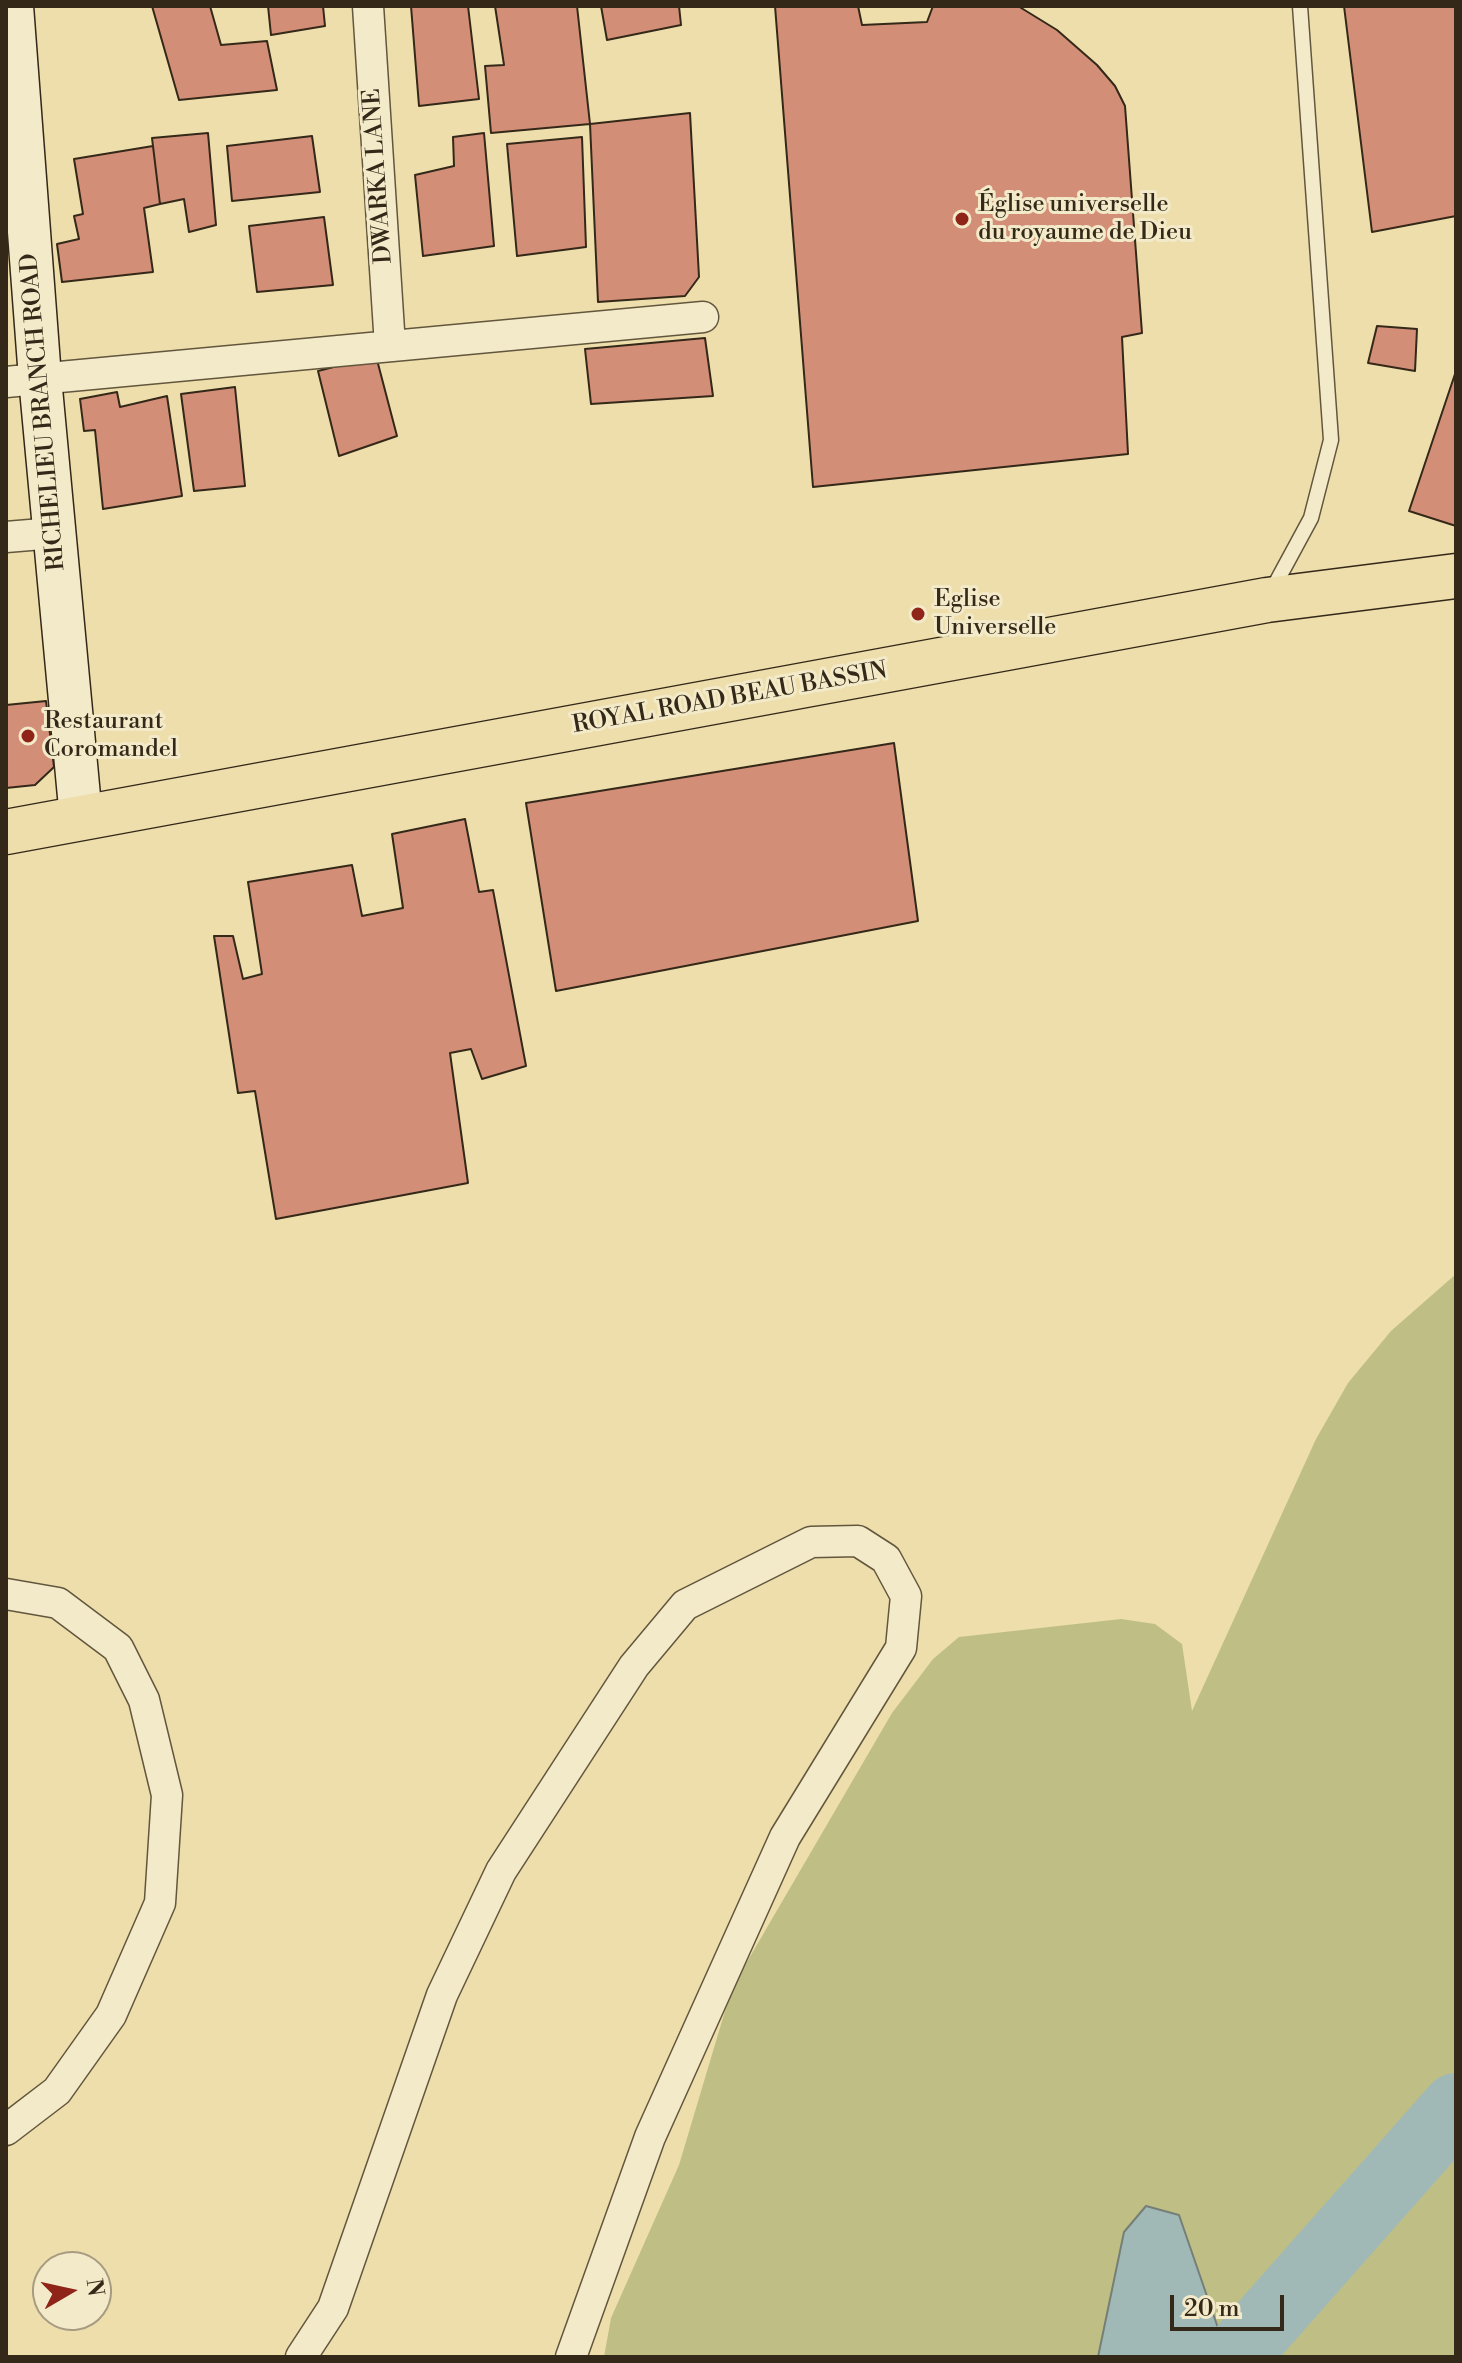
<!DOCTYPE html>
<html>
<head>
<meta charset="utf-8">
<style>
	body { margin:0 }
	#map { position:relative; width:1462px; height:2363px; overflow:hidden; background:#eddeac; font-family:"Libre Bodoni",serif }
	canvas { display:block }
	.frame { position:absolute; inset:0; border:8px solid #342818; pointer-events:none }
	.north { position:absolute; left:32px; top:2251px; width:80px; height:80px; box-sizing:border-box; background:#f3eac9; border:2px solid #a79c82; border-radius:50%; rotate:81deg; font-size:22px; font-weight:700; line-height:32px; text-align:center; color:#342818 }
	.north::after { content:''; display:block; margin:auto; width:28px; height:36px; background:#8f2418; clip-path:polygon(50% 0,100% 100%,50% 72%,0 100%) }
	.scale { position:absolute; left:1170px; top:2295px; width:114px; height:36px; box-sizing:border-box; border:4px solid #342818; border-top:0; padding-left:10px; font-size:24px; line-height:28px; white-space:nowrap; color:#342818; -webkit-text-stroke:6px #f3eac9; paint-order:stroke }
</style>
</head>
<body>
<div id="map">
<canvas width="1462" height="2363"></canvas>
<div class="frame"></div>
<div class="north">N</div>
<div class="scale">20 m</div>
</div>
<script>
const ctx = document.querySelector('canvas').getContext('2d');
ctx.lineJoin = 'round';
function paint(path, color) { ctx.fillStyle = color; ctx.fill(path, 'evenodd'); }
function stroke(path, color, width, dash) { ctx.strokeStyle = color; ctx.lineWidth = width; ctx.lineCap = dash ? 'butt' : 'round'; ctx.setLineDash(dash || []); ctx.stroke(path); }
function write(font, color, halo, rows, align = 'center') {
  ctx.font = font + ' "Libre Bodoni",serif'; ctx.lineWidth = 6; ctx.setLineDash([]); ctx.textBaseline = 'middle'; ctx.strokeStyle = halo; ctx.fillStyle = color; for (const [text, x, y, turn = 0] of rows) {
    ctx.save(); ctx.translate(x, y); ctx.rotate((+turn || 0) * Math.PI / 180); ctx.textAlign = isNaN(turn) ? turn : align; if (halo) ctx.strokeText(text, 0, 0); ctx.fillText(text, 0, 0); ctx.restore();
  }
}
const green = new Path2D(`
	M 1456,1274 L 1456,2357 L 1228,2357 L 1179,2215 L 1124,2232 L 1098,2357 L 604,2357 L 611,2318 L 679,2165 L 725,2011 L 737,1979 L 892,1713 L 933,1659 L 959,1637 L 1121,1619 L 1155,1624 L 1182,1644 L 1192,1711 L 1316,1439 L 1348,1383 L 1391,1331 Z`);
const water = new Path2D(`
	M 1146,2206 L 1179,2215 L 1228,2357 L 1098,2357 L 1124,2232 Z`);
const river = new Path2D(`
	M 1235,2357 L 1456,2107`);
const building = new Path2D(`
	M 152,6 L 210,6 L 221,45 L 267,41 L 277,90 L 179,100 Z
	M 268,6 L 323,6 L 325,26 L 271,35 Z
	M 411,6 L 468,6 L 479,99 L 419,106 Z
	M 495,6 L 577,6 L 590,124 L 491,133 L 485,66 L 504,65 Z
	M 601,6 L 679,6 L 681,25 L 607,40 Z
	M 775,6 L 858,6 L 862,25 L 927,22 L 933,6 L 1018,6 L 1057,30 L 1097,65 L 1115,86 L 1125,106 L 1142,333 L 1122,337 L 1128,454 L 813,487 Z
	M 1344,6 L 1456,6 L 1456,216 L 1372,232 Z
	M 690,113 L 699,277 L 685,296 L 598,302 L 590,124 Z
	M 208,133 L 216,225 L 189,232 L 184,199 L 160,204 L 152,138 Z
	M 484,133 L 494,246 L 423,256 L 415,175 L 454,166 L 453,137 Z
	M 312,136 L 320,192 L 232,201 L 227,146 Z
	M 582,137 L 586,247 L 517,256 L 507,144 Z
	M 153,146 L 160,204 L 144,208 L 153,272 L 62,282 L 57,244 L 79,239 L 74,216 L 83,214 L 74,159 Z
	M 324,217 L 333,285 L 257,292 L 249,226 Z
	M 1377,326 L 1417,329 L 1415,371 L 1368,363 Z
	M 705,338 L 713,396 L 591,404 L 585,349 Z
	M 376,356 L 397,436 L 339,456 L 318,371 Z
	M 1455,374 L 1456,374 L 1456,526 L 1409,511 Z
	M 235,387 L 245,486 L 194,491 L 181,394 Z
	M 117,392 L 120,407 L 167,396 L 182,496 L 103,509 L 95,430 L 84,431 L 80,399 Z
	M 46,701 L 54,767 L 35,785 L 6,788 L 6,705 Z
	M 894,743 L 918,921 L 556,991 L 526,803 Z
	M 465,819 L 479,892 L 493,890 L 526,1066 L 482,1079 L 471,1049 L 450,1053 L 468,1183 L 276,1219 L 255,1091 L 238,1093 L 214,936 L 233,936 L 243,979 L 262,974 L 248,882 L 352,865 L 362,916 L 403,908 L 392,834 Z`);
const service = new Path2D(`
	M 1271,592 L 1311,518 L 1331,440 L 1300,6`);
const minor = new Path2D(`
	M 368,6 L 390,346
	M 6,382 L 703,317
	M 6,537 L 54,533
	M 6,1594 L 58,1603 L 118,1648 L 144,1700 L 167,1795 L 160,1903 L 111,2015 L 57,2091 L 6,2130
	M 301,2357 L 333,2308 L 442,1995 L 501,1871 L 634,1666 L 685,1605 L 811,1542 L 858,1541 L 886,1559 L 906,1596 L 901,1648 L 785,1837 L 650,2137 L 571,2357`);
const secondary = new Path2D(`
	M 12,6 L 40,378 L 81,818`);
const primary = new Path2D(`
	M 6,832 L 1267,600 L 1456,576`);
const markers = [
	[962,219,8,"#8f2418"],
	[918,614,8,"#8f2418"],
	[28,736,8,"#8f2418"]
];
const streetNames = [
	["DWARKA LANE",379,176,-94],
	["RICHELIEU BRANCH ROAD",44,412,-95],
	["ROYAL ROAD BEAU BASSIN",730,699,-10]
];
const poiNames = [
	["Église universelle",978,205],
	["du royaume de Dieu",978,233],
	["Eglise",934,600],
	["Universelle",934,628],
	["Restaurant",44,722],
	["Coromandel",44,750]
];
paint(green, '#bfbf85');
paint(water, '#a0b9b6');
stroke(water, '#757f77', 2);
stroke(river, '#a0b9b6', 68);
paint(building, '#d38e78');
stroke(building, '#342818', 2);
stroke(service, '#62563d', 17);
stroke(minor, '#62563d', 33);
stroke(secondary, '#342818', 45);
stroke(primary, '#342818', 47);
stroke(service, '#f3eac9', 14);
stroke(minor, '#f3eac9', 30);
stroke(secondary, '#f3eac9', 42);
stroke(primary, '#eddeac', 44);
for (const [x, y, r, color] of markers) { const dot = new Path2D(); dot.arc(x, y, r, 0, 2 * Math.PI); ctx.fillStyle = color; ctx.fill(dot); stroke(dot, '#f3eac9', 3); }
write('24px', '#342818', '#f3eac9', streetNames);
write('24px', '#342818', '#f3eac9', poiNames, 'left');
</script>
</body>
</html>
